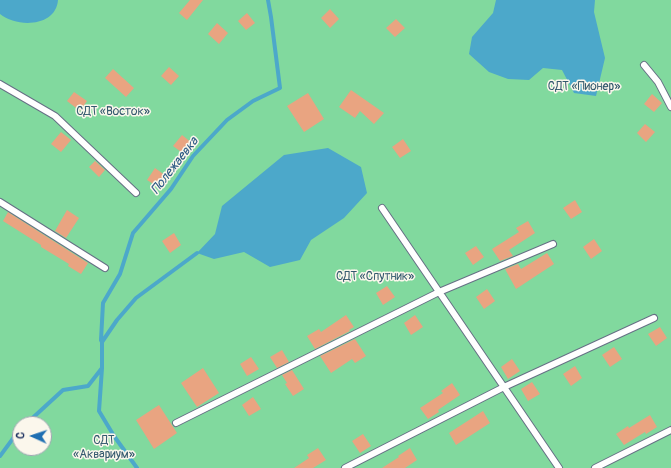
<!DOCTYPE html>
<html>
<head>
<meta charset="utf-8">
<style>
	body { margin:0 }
	#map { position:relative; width:671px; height:468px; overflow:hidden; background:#f0e8ce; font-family:Pangolin,sans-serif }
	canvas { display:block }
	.north { position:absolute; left:12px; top:416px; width:40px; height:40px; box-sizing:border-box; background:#fbf7ec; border:1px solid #a1a7b3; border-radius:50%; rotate:273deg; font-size:11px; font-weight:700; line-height:16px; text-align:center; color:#1b2f5e }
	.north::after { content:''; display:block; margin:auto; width:14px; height:18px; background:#1f6fb2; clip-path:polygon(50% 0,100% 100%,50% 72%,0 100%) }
</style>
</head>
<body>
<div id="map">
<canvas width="671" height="468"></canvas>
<div class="north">С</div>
</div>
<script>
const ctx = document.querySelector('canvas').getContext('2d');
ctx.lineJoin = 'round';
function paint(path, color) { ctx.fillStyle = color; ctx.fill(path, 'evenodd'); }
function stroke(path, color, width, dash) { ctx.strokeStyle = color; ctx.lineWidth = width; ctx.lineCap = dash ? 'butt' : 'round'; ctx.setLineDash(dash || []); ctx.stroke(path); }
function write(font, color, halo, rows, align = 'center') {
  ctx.font = font + ' Pangolin,sans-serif'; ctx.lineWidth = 3; ctx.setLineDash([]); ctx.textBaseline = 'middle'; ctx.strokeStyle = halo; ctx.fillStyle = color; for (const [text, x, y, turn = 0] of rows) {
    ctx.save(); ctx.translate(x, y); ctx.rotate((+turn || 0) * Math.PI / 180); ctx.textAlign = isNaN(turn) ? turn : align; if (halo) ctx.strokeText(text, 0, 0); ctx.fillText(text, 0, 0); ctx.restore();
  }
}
const green = new Path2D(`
	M 0,0 L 671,0 L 671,468 L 0,468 ZM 20,424 L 44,424 L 44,448 L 20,448 Z`);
const water = new Path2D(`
	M 0,0 L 58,0 C 56,27 17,28 0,14 Z
	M 496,0 L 595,0 L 594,12 L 605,58 L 596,96 L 574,93 L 562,70 L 543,68 L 529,80 L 508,79 L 489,72 L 469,54 L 472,37 L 493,13 Z
	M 328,148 L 361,167 L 367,193 L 344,218 L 311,240 L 300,260 L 270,267 L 244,252 L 214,259 L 197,253 L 215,234 L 222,206 L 284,155 Z`);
const stream = new Path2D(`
	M 102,342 L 101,340 L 103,303 L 120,274 L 133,233 L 171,189 L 193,156 L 227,120 L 253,101 L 280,88 L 271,17 L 268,0
	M 102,368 L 99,411 L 114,436 L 137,468
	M 26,424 L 63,390 L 88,386 L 102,368 L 102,342 L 117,320 L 136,298 L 197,253
	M 0,456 L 20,429`);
const building = new Path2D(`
	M 190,0 L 203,0 L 187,20 L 179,13 Z
	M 330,9 L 339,19 L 330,28 L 321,18 Z
	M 247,13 L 255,23 L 246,30 L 238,21 Z
	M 396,19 L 405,28 L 395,37 L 386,28 Z
	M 217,23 L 228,33 L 219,44 L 208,34 Z
	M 169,67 L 179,76 L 171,85 L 161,76 Z
	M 113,69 L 134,88 L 126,97 L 105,78 Z
	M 351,90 L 384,113 L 374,124 L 360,111 L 355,118 L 339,107 Z
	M 74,92 L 87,101 L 80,111 L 67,101 Z
	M 308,93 L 324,119 L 304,132 L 287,106 Z
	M 652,94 L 662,103 L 654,112 L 644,104 Z
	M 645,124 L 655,132 L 646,142 L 637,133 Z
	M 61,132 L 71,140 L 61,152 L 51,144 Z
	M 182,135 L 192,143 L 184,154 L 173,146 Z
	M 403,139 L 411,151 L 400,158 L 392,147 Z
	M 95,161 L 105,170 L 99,177 L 89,167 Z
	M 155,168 L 166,176 L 158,187 L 147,180 Z
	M 575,200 L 582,212 L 571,219 L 563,208 Z
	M 67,210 L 79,218 L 66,238 L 55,231 Z
	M 8,212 L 88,263 L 81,274 L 68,266 L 69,264 L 41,247 L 41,245 L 3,221 Z
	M 528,221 L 535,233 L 509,250 L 513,256 L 500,261 L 492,249 L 519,232 L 516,228 Z
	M 174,233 L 181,245 L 170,253 L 162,241 Z
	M 594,239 L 602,251 L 591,259 L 583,247 Z
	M 476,246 L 484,257 L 473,265 L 465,253 Z
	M 547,253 L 554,264 L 516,289 L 505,269 L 518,264 L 521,269 Z
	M 387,286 L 395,297 L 383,305 L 376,293 Z
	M 487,289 L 495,301 L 484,309 L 476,297 Z
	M 346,315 L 354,327 L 349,330 L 350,331 L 315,349 L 307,336 L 319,329 L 321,332 Z
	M 415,315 L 423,327 L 411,335 L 404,323 Z
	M 660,327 L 667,338 L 656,346 L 648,334 Z
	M 355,339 L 366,356 L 355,363 L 352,359 L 331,373 L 320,356 Z
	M 614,347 L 622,359 L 610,367 L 602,355 Z
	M 282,350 L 289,362 L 277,368 L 270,357 Z
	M 251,357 L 259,369 L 247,376 L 240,364 Z
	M 512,359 L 520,371 L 508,379 L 501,367 Z
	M 575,366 L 582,378 L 571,386 L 563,374 Z
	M 203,368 L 219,393 L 197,407 L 181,383 Z
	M 292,370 L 304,389 L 293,396 L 285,384 L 287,383 L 282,375 Z
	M 532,382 L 540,394 L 528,401 L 521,389 Z
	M 452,383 L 460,395 L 438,410 L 439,412 L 428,419 L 420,408 L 443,393 L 441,391 Z
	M 253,397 L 261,409 L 249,416 L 242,405 Z
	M 159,405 L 177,433 L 154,449 L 136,420 Z
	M 483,411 L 490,423 L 456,445 L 449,433 Z
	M 650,415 L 657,427 L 646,434 L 645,432 L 624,445 L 616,434 L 628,426 L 629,428 Z
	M 363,434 L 371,446 L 360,453 L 352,441 Z
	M 318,448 L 326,460 L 313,468 L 294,468 L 309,458 L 307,455 Z
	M 410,448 L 417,460 L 405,468 L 382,468 L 399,457 L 398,456 Z`);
const lane = new Path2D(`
	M 644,65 L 658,82 L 671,107
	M 0,84 L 55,116 L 136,193
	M 0,202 L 105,268
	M 382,208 L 559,468
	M 176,423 L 439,292 L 553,244
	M 345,468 L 504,387 L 654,318
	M 595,468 L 671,430`);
const parkNames = [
	["СДТ «Пионер»",584,87],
	["СДТ «Восток»",113,112],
	["СДТ «Спутник»",375,277],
	["СДТ",104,441],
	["«Аквариум»",104,455]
];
const waterNames = [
	["Полежаевка",175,166,-52]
];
paint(green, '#81d99e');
paint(water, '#4ca8ca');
stroke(stream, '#4ca8ca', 4);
paint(building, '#e9a481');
stroke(lane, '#667085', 8);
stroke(lane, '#fff', 6);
write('12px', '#345a6e', '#fbf7ec', parkNames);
write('italic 13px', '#2c5984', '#fbf7ec', waterNames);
</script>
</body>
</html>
